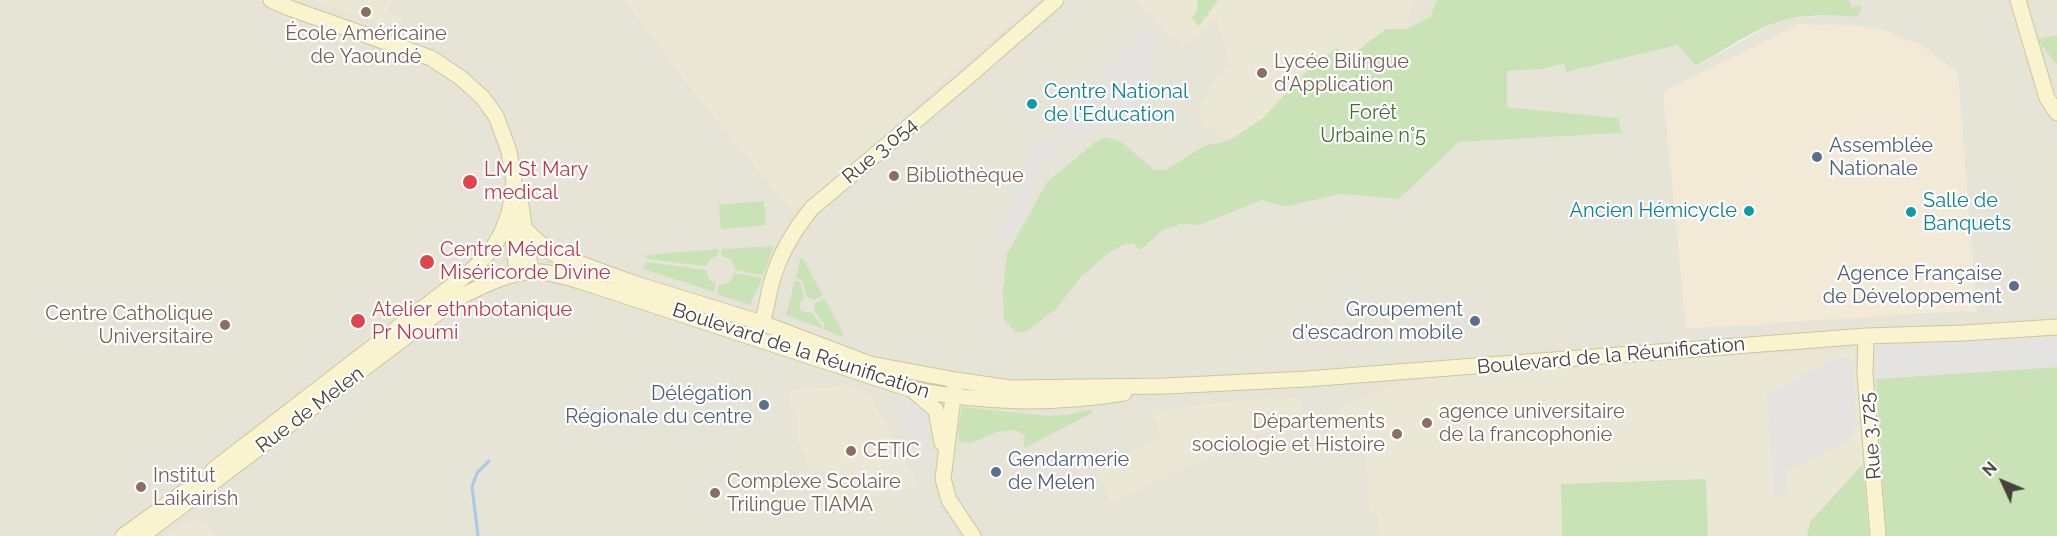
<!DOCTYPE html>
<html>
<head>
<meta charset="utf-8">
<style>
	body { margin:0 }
	#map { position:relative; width:2057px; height:536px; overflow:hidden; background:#f2f1e9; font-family:Raleway,sans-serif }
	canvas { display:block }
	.north { position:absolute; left:1973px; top:452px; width:60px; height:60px; -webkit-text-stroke:4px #fff; paint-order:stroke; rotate:314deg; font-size:16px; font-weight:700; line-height:24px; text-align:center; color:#454238 }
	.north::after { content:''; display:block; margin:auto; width:21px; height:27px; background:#454238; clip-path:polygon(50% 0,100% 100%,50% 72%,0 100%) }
</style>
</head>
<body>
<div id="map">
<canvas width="2057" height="536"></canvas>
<div class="north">N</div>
</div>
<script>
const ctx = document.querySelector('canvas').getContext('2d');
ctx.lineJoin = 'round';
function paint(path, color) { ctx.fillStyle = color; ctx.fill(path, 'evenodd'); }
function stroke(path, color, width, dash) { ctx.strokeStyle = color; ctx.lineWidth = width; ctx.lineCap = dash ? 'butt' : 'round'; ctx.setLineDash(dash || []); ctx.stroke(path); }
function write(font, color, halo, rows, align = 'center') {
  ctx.font = font + ' Raleway,sans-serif'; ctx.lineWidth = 4.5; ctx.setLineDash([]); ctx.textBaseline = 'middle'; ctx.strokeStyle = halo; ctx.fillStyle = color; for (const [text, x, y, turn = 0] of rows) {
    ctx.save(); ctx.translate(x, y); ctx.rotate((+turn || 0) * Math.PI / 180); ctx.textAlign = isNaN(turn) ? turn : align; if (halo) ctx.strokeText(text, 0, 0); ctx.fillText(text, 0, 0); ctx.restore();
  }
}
const residential = new Path2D(`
	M 0,0 L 1437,0 L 1430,17 L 1407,30 L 1349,57 L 1230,140 L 1204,146 L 1165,170 L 1156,170 L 1104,137 L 1095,142 L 1047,182 L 1007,254 L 1057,308 L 1080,278 L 1109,253 L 1125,244 L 1134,244 L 1142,250 L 1163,230 L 1181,224 L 1201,225 L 1262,200 L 1285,207 L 1340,194 L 1399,199 L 1459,142 L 1622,133 L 1618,118 L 1507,107 L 1507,71 L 1542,69 L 1565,64 L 1568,72 L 1679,45 L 1697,66 L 1776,22 L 1792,18 L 1834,15 L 1852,7 L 1849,0 L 2057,0 L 2057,35 L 2038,39 L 2057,65 L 2057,536 L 0,536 Z`);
const commercial = new Path2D(`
	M 1800,24 L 1848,25 L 1879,28 L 1922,46 L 1958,72 L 1977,312 L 1961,311 L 1686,329 L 1663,92 Z`);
const education = new Path2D(`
	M 309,0 L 394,0 L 388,8 L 388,11 L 390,14 L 402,15 L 403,22 L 384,25 Z
	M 623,0 L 1039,0 L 904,116 L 900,125 L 794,214 L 692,91 L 653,38 Z
	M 1133,0 L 1414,0 L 1409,15 L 1407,30 L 1386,29 L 1349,57 L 1309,69 L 1263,118 L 1230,140 L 1205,126 L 1198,110 L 1215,77 L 1229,64 L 1216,19 L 1183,46 Z
	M 1854,349 L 1869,536 L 1380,536 L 1378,516 L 1369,511 L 1363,433 L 1331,438 L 1326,415 L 1391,385 L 1477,370 Z
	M 843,384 L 870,395 L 919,485 L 901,491 L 845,503 L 822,504 L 819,492 L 828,489 L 824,471 L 801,476 L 807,470 L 806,461 L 797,440 L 796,406 L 789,406 L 788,390 L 837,387 Z
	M 1302,397 L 1302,414 L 1110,503 L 1096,469 L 1162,437 L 1150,410 L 1237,401 Z
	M 195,520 L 208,525 L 216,536 L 167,536 L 184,523 Z`);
const green = new Path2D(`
	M 1197,0 L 1218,0 L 1199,26 L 1192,18 L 1198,8 Z
	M 1437,0 L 1849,0 L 1852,7 L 1862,6 L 1858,17 C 1836,15 1814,14 1792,18 C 1763,23 1723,51 1696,66 L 1678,45 L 1567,72 L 1564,64 L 1542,69 L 1507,71 L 1507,107 L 1618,118 L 1622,133 L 1459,142 L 1399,199 L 1340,194 L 1285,207 L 1262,200 L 1200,225 L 1181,224 L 1163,230 L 1141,250 L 1134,244 L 1125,244 L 1109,253 L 1080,278 L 1057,308 L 1027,331 L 1017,333 L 1004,320 L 1003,291 L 1007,254 L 1047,182 L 1095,142 L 1104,137 L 1113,139 L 1121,142 L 1155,170 L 1165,170 L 1204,146 L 1230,140 L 1263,118 L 1309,69 L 1337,48 L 1349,57 L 1386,29 L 1407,29 L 1430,17 Z
	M 2057,35 L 2057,65 L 2037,39 Z
	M 764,201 L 766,225 L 721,229 L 719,205 Z
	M 774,246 L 763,275 L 735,270 L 732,260 L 721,255 L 722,249 Z
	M 718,249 L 718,255 L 710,259 L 706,266 L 646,259 L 647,255 Z
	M 800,259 L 803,259 L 823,295 L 814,300 L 807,297 L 802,280 L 796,278 Z
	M 645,262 L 706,270 L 709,280 L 716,284 L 714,292 L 644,269 Z
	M 735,273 L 762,278 L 750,305 L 717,294 L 719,285 L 730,282 Z
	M 795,281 L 800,282 L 804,298 L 800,303 L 800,309 L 805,313 L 811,312 L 822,326 L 821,328 L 786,315 Z
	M 825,299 L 843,333 L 842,337 L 824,329 L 824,324 L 814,310 L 815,303 Z
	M 2057,367 L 2057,536 L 1886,536 L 1876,379 Z
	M 962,407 L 1047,416 L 1066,415 L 1092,409 L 1092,413 L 1024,448 L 1025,436 L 1016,430 C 1010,430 1003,431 997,432 C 984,436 972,447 959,441 L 958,428 Z
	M 1863,464 L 1869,536 L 1807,536 L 1810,522 Z
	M 1706,479 L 1708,536 L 1562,536 L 1561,484 Z`);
const parking = new Path2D(`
	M 1150,25 L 1162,39 L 1148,52 L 1160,67 L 1145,85 L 1130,111 L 1071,141 L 1038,171 L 1025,210 L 1007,245 L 997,242 L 1029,154 L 1062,125 L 1077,106 L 1084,92 Z
	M 2057,326 L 2057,367 L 1876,379 L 1872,338 Z
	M 1841,357 L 1849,359 L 1853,363 L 1856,422 L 1849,440 L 1789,470 L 1786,474 L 1787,494 L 1774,495 L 1767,394 L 1831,361 Z
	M 886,396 L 922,405 L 928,410 L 931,473 Z`);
const stream = new Path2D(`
	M 478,536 L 472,487 L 477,473 L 489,461`);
const secondary = new Path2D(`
	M 271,0 L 292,9 L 431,58 L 461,78 L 483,98 L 496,116 L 509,151 L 514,182 L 510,209 L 517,274
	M 2018,0 L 2047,98 L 2057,113
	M 515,187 L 521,205 L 531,272
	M 524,228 L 537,241 L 554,254 L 633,283 L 762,323 L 870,364 L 956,380 L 1010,388 L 1166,386 L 1306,379 L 1866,336 L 1963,333 L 2057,327
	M 758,330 C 767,315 767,297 772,281 C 780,253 794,230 812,208 L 969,76 L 1056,0
	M 1866,336 L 1865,374 L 1878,536
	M 954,389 L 943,479 L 949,500 L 973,536
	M 916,393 L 936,410 L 942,443
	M 213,470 L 470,272 C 492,251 502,239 510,209
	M 123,536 L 191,487
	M 142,536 L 456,299 C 482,286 511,270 541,272 C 555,273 569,278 583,282 L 910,389 C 984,403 1049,405 1124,393`);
const markers = [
	[366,12,6,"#8d6e63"],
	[1262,73,6,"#8d6e63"],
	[1032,104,6,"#0f9aa8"],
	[1817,157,6,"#5c6f8a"],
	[894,176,6,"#8d6e63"],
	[470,182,8,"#e0444e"],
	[1749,211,6,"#0f9aa8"],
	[1911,212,6,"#0f9aa8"],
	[427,262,8,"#e0444e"],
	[2014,286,6,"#5c6f8a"],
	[358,321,8,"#e0444e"],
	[1475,321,6,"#5c6f8a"],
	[225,325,6,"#8d6e63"],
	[764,405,6,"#5c6f8a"],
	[1427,423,6,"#8d6e63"],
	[1397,434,6,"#8d6e63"],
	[851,451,6,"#8d6e63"],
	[996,472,6,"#5c6f8a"],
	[141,487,6,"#8d6e63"],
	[715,493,6,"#8d6e63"]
];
const educationNames = [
	["École Américaine",366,34,"center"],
	["de Yaoundé",366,57,"center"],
	["Lycée Bilingue",1274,62],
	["d'Application",1274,85],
	["Bibliothèque",906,176],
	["Centre Catholique",213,314,"right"],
	["Universitaire",213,337,"right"],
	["agence universitaire",1439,412],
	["de la francophonie",1439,435],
	["Départements",1385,422,"right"],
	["sociologie et Histoire",1385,445,"right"],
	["CETIC",863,451],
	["Institut",153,476],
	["Laikairish",153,499],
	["Complexe Scolaire",727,482],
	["Trilingue TIAMA",727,505]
];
const cultureNames = [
	["Centre National",1044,92],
	["de l'Education",1044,115],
	["Salle de",1923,201],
	["Banquets",1923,224],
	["Ancien Hémicycle",1737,211,"right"]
];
const parkNames = [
	["Forêt",1373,113],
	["Urbaine n°5",1373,136]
];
const serviceNames = [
	["Assemblée",1829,146,"left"],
	["Nationale",1829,169,"left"],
	["Agence Française",2002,274],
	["de Développement",2002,297],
	["Groupement",1463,310],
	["d'escadron mobile",1463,333],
	["Délégation",752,394],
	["Régionale du centre",752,417],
	["Gendarmerie",1008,460,"left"],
	["de Melen",1008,483,"left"]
];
const streetNames = [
	["Rue 3.054",880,151,-40],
	["Boulevard de la Réunification",801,351,18],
	["Boulevard de la Réunification",1611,356,-5],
	["Rue de Melen",310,410,-37],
	["Rue 3.725",1871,436,-95]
];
const healthNames = [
	["LM St Mary",484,170],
	["medical",484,193],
	["Centre Médical",440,250],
	["Miséricorde Divine",440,273],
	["Atelier ethnbotanique",372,310],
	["Pr Noumi",372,333]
];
paint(residential, '#e6e3d7');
paint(commercial, '#f2ead6');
paint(education, '#eae7d4');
paint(green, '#c9e2b6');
paint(parking, '#e4e3e0');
stroke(stream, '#acc8e8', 3);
stroke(secondary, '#cdc69d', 17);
stroke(secondary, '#f9f4cd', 15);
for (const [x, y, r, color] of markers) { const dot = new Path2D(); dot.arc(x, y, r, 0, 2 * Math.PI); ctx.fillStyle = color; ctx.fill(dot); stroke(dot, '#fff', 2); }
write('20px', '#785e54', '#fff', educationNames, 'left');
write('20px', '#0d838f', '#fff', cultureNames, 'left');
write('20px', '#417132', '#fff', parkNames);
write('20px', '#4e5e75', '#fff', serviceNames, 'right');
write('20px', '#454238', '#fff', streetNames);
write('20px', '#be3a42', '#fff', healthNames, 'left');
</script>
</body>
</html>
